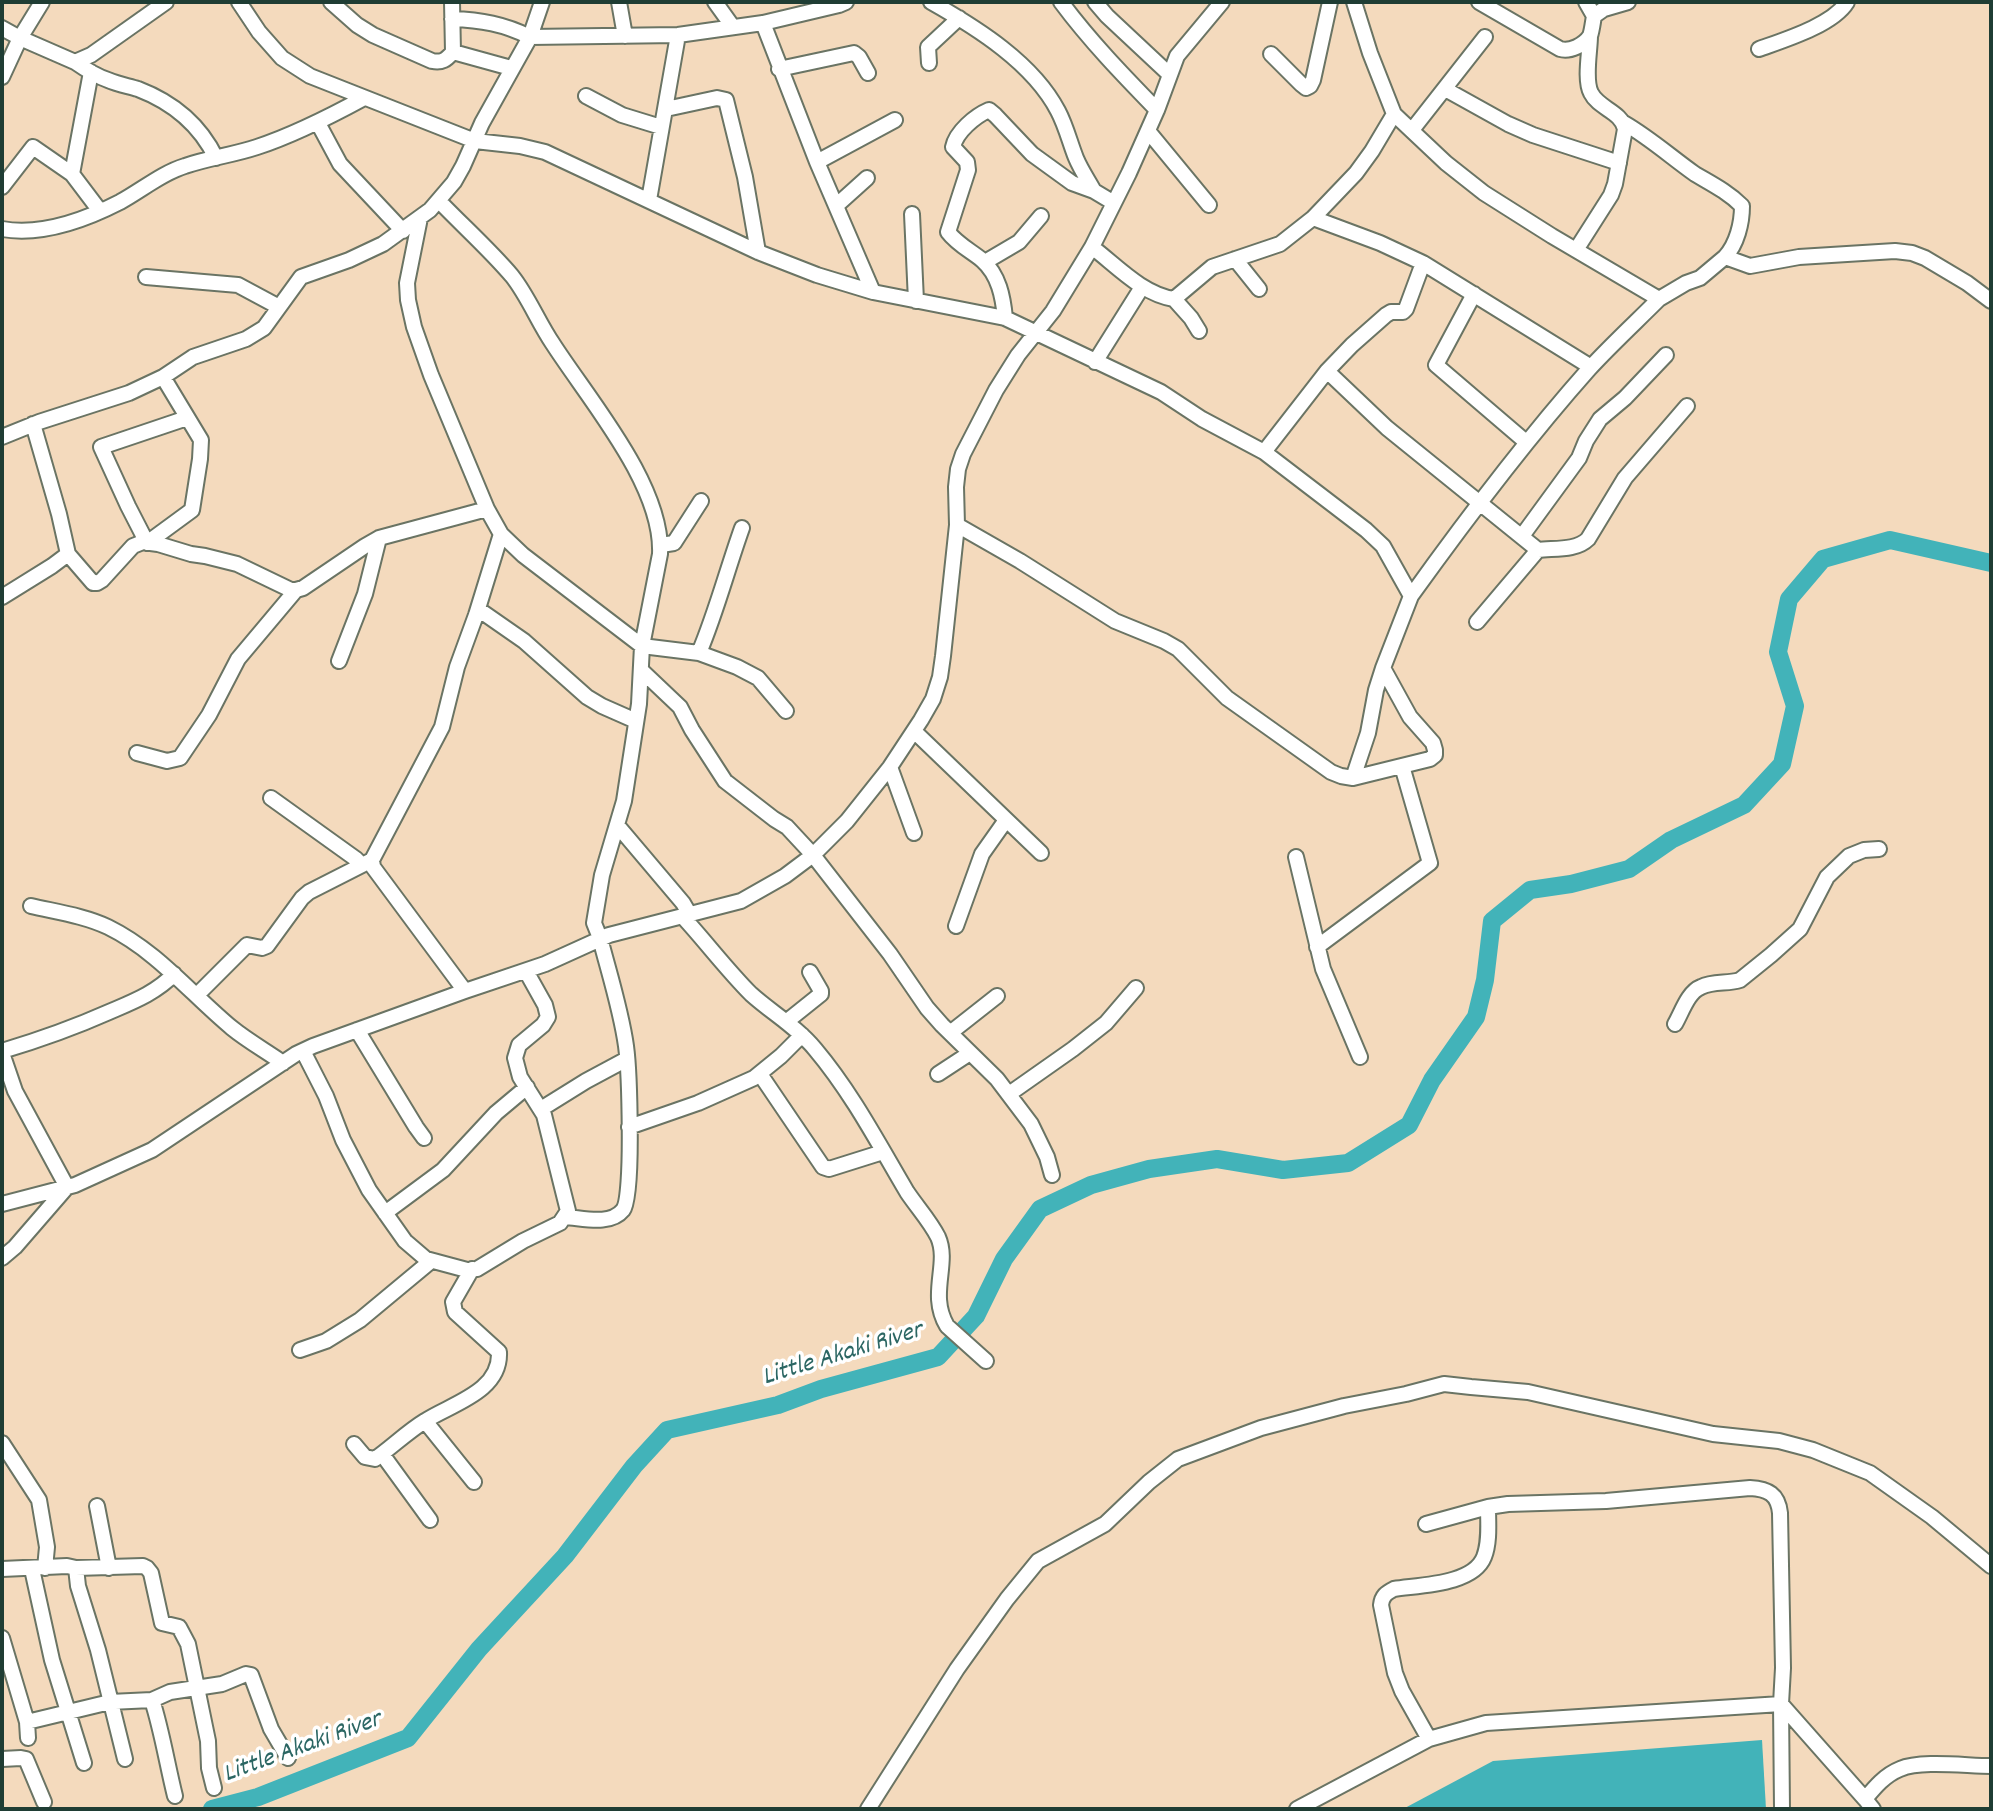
<!DOCTYPE html>
<html>
<head>
<meta charset="utf-8">
<style>
	body { margin:0 }
	#map { position:relative; width:1993px; height:1811px; overflow:hidden; background:#f4dabd; font-family:Dekko,sans-serif }
	canvas { display:block }
	.frame { position:absolute; inset:0; border:4px solid #1f3d34; pointer-events:none }
</style>
</head>
<body>
<div id="map">
<canvas width="1993" height="1811"></canvas>
<div class="frame"></div>
</div>
<script>
const ctx = document.querySelector('canvas').getContext('2d');
ctx.lineJoin = 'round';
function paint(path, color) { ctx.fillStyle = color; ctx.fill(path, 'evenodd'); }
function stroke(path, color, width, dash) { ctx.strokeStyle = color; ctx.lineWidth = width; ctx.lineCap = dash ? 'butt' : 'round'; ctx.setLineDash(dash || []); ctx.stroke(path); }
function write(font, color, halo, rows, align = 'center') {
  ctx.font = font + ' Dekko,sans-serif'; ctx.lineWidth = 7; ctx.setLineDash([]); ctx.textBaseline = 'middle'; ctx.strokeStyle = halo; ctx.fillStyle = color; for (const [text, x, y, turn = 0] of rows) {
    ctx.save(); ctx.translate(x, y); ctx.rotate((+turn || 0) * Math.PI / 180); ctx.textAlign = isNaN(turn) ? turn : align; if (halo) ctx.strokeText(text, 0, 0); ctx.fillText(text, 0, 0); ctx.restore();
  }
}
const water = new Path2D(`
	M 1762,1740 L 1766,1809 L 1403,1809 L 1493,1761 Z`);
const river = new Path2D(`
	M 212,1809 L 258,1797 L 408,1738 L 479,1649 L 565,1556 L 634,1466 L 667,1430 L 778,1405 L 821,1389 L 938,1357 L 976,1316 L 1004,1259 L 1040,1209 L 1091,1185 L 1149,1169 L 1217,1159 L 1283,1170 L 1348,1163 L 1409,1125 L 1432,1080 L 1476,1017 L 1485,980 L 1492,921 L 1530,890 L 1571,884 L 1629,869 L 1671,840 L 1744,805 L 1782,764 L 1795,706 L 1778,652 L 1789,599 L 1823,559 L 1890,540 L 1991,563`);
const minor = new Path2D(`
	M 239,2 L 259,32 L 282,58 L 310,76 L 475,141 L 520,146 L 545,152 L 758,252 L 817,275 L 873,292 L 1005,318 L 1161,392 L 1202,419 L 1264,452 L 1366,530 L 1383,546 L 1411,596 C 1467,518 1525,441 1589,369 C 1611,345 1636,322 1659,299 L 1552,236 L 1484,193 L 1446,163 L 1394,114 L 1370,53 L 1354,2
	M 331,2 L 357,25 L 373,35 L 432,61 C 442,63 446,60 453,52 L 511,68
	M 452,2 L 453,52
	M 619,2 L 625,36
	M 715,2 L 733,27
	M 931,2 C 977,28 1033,63 1058,111 C 1066,126 1070,143 1076,158 C 1081,170 1088,180 1094,191
	M 1061,2 C 1090,41 1123,75 1157,110
	M 1095,2 L 1107,16 L 1169,74
	M 1479,2 L 1560,49 C 1570,52 1584,45 1590,36 C 1592,31 1593,21 1594,16
	M 1586,2 L 1594,16 L 1604,9 L 1628,2
	M 452,19 C 481,20 504,24 530,37 L 678,35 L 763,23 L 839,5 L 846,2
	M 763,23 L 817,162 L 873,292
	M 2,28 L 20,38 L 75,62 L 91,55 L 166,2
	M 1759,49 C 1784,40 1833,25 1847,2
	M 1271,54 L 1301,84 L 1306,88 L 1310,86 L 1313,80 L 1330,2
	M 75,62 C 85,69 96,76 108,80 C 117,84 128,86 138,89 C 172,102 200,125 216,158
	M 929,63 L 928,47 L 959,18
	M 779,69 L 854,53 L 859,57 L 868,73
	M 2,77 L 20,38 L 42,2
	M 1445,89 L 1508,124 L 1533,135 L 1619,163
	M 586,96 L 622,115 L 661,127
	M 666,109 L 717,98 L 726,100 L 745,177 L 758,252
	M 1394,114 L 1372,151 L 1356,173 L 1313,218 L 1380,243 L 1423,263 L 1591,367
	M 318,123 L 340,164 L 403,231
	M 1624,123 C 1650,138 1671,157 1695,174 C 1712,184 1728,192 1742,206 C 1742,223 1737,244 1725,257
	M 1412,130 L 1485,37
	M 1148,131 L 1209,205
	M 817,162 L 895,120
	M 72,174 L 91,72
	M 2,187 L 33,147 L 72,174 L 100,211
	M 649,200 L 678,35
	M 439,201 C 463,226 490,250 512,276 C 528,296 538,322 553,344 C 589,400 663,485 660,554 L 642,646 L 639,704 L 624,801 L 602,875 L 594,923 L 600,938 C 609,973 621,1010 626,1046 C 629,1068 634,1196 623,1210 C 610,1226 583,1218 565,1217
	M 837,205 L 867,178
	M 912,214 L 916,301
	M 420,218 L 407,283 L 408,300 L 414,327 L 431,375 L 487,509 L 501,534 L 523,555 L 642,646 L 699,653 L 737,667 L 758,678 L 786,711
	M 2,229 C 42,236 85,220 120,202 C 142,190 162,173 185,166 C 208,158 233,155 257,147 C 294,135 329,117 364,98
	M 1092,247 C 1117,266 1142,294 1174,299 L 1212,267 L 1280,244 L 1313,218
	M 1576,250 L 1611,195 L 1615,184 L 1625,129 C 1621,111 1599,109 1591,93 C 1584,80 1590,51 1590,36
	M 1235,259 L 1259,289
	M 985,262 L 1019,242 L 1041,216
	M 146,277 L 238,285 L 279,307
	M 1474,294 L 1436,365 L 1526,442
	M 1174,299 L 1191,318 L 1199,331
	M 1659,299 L 1686,283 L 1700,278 L 1725,257 L 1750,266 L 1799,257 L 1895,251 L 1912,253 L 1925,258 L 1967,283 L 1991,301
	M 1005,318 C 1003,297 999,275 982,260 C 971,251 957,244 948,232 L 968,170 L 967,162 L 953,147 C 956,132 975,116 989,110 L 995,115 L 1032,154 L 1072,183 L 1094,191 L 1114,203
	M 1095,362 L 1142,287
	M 1327,371 L 1387,428 L 1538,550 L 1477,622
	M 163,377 L 201,440 L 200,459 L 192,510 L 147,543 L 128,506 L 101,447 L 187,418
	M 33,424 L 59,514 L 68,554 L 93,583 L 97,583 L 102,580 L 133,546 L 143,542 L 158,544 L 191,554 L 205,556 L 237,564 L 291,590 L 296,590
	M 2,437 L 39,422 L 129,393 L 163,377 L 193,357 L 246,339 L 264,328 L 301,277 L 349,260 L 383,244 L 430,210 L 454,182 L 463,166 L 482,123 L 530,37 L 542,2
	M 1264,452 L 1327,371 L 1352,345 L 1386,315 L 1391,312 L 1403,312 L 1406,309 L 1423,263
	M 957,525 L 1020,561 L 1115,621 L 1164,641 L 1178,649 L 1227,698 L 1331,772 L 1341,776 L 1353,778 L 1430,759 L 1435,755 L 1435,750 L 1433,743 L 1410,717 L 1383,668
	M 1522,536 L 1579,458 L 1586,441 L 1600,419 L 1625,398 L 1666,355
	M 661,545 L 674,543 L 701,501
	M 1538,550 C 1554,548 1576,551 1588,539 L 1625,478 L 1687,406
	M 2,597 L 52,566 L 68,554
	M 478,609 L 524,641 L 587,697 L 602,706 L 636,721
	M 699,653 C 716,613 727,570 742,528
	M 339,661 L 365,594 L 379,538
	M 641,670 L 680,707 L 692,730 L 725,781 L 774,819 L 787,827 L 813,855 L 890,954 L 927,1008 L 942,1025 L 997,1079 L 1031,1124 L 1047,1157 L 1052,1175
	M 914,731 L 1041,853
	M 137,753 L 167,761 L 180,758 L 209,715 L 238,659 L 296,590 L 303,588 L 365,546 L 379,538 L 487,509
	M 890,767 L 914,833
	M 1353,778 L 1368,733 L 1376,690 L 1383,668 L 1411,596
	M 271,798 L 356,859 L 362,865
	M 617,825 L 683,903 L 690,915
	M 1296,857 L 1323,969 L 1360,1057
	M 31,906 C 57,912 85,916 108,927 C 157,951 191,994 232,1028 C 248,1041 266,1051 283,1063
	M 683,917 C 706,942 727,970 751,994 C 772,1013 797,1027 815,1049 C 852,1093 878,1143 907,1192 C 917,1207 930,1221 938,1237 C 950,1264 928,1294 947,1326 L 986,1361
	M 956,926 L 982,854 L 1006,820
	M 1317,947 L 1430,863 L 1402,766
	M 465,991 L 373,867 L 372,860 L 442,727 L 457,667 L 476,615 L 501,534
	M 197,995 L 247,945 L 262,948 L 267,946 L 302,898 L 309,892 L 372,860
	M 786,1022 L 821,994 L 821,991 L 810,972
	M 1675,1024 C 1682,1012 1688,992 1701,987 C 1713,981 1728,984 1740,980 L 1771,955 L 1800,929 L 1827,877 L 1849,856 L 1864,850 L 1879,849
	M 357,1030 L 416,1127 L 424,1138
	M 950,1033 L 997,996
	M 2,1051 C 39,1040 73,1028 109,1012 C 132,1002 156,993 174,974
	M 303,1051 L 326,1096 L 343,1140 L 369,1190 L 405,1241 L 426,1259 L 467,1270 L 477,1269 L 523,1241 L 560,1223 L 568,1211 L 544,1115 L 520,1077 L 515,1058 L 519,1045 L 543,1025 L 548,1017 L 545,1005 L 526,971
	M 2,1053 L 15,1091 L 67,1187 L 15,1247 L 2,1258
	M 760,1074 L 823,1167 L 829,1169 L 883,1152
	M 938,1074 L 970,1053
	M 1009,1094 L 1073,1049 L 1106,1023 L 1136,988
	M 541,1109 L 586,1081 L 627,1059
	M 629,1127 L 698,1103 L 754,1078 L 781,1056 L 802,1035
	M 2,1204 L 75,1185 L 152,1150 L 296,1054 L 313,1046 L 465,991 L 545,964 L 609,935 L 741,901 L 785,876 L 813,855 L 847,821 L 890,767 L 921,720 L 933,699 L 940,677 L 943,656 L 957,525 L 956,487 L 958,469 L 963,454 L 996,390 L 1018,355 L 1053,311 L 1092,247 L 1129,173 L 1157,110 L 1177,56 L 1222,2
	M 385,1213 L 443,1170 L 496,1113 L 527,1087
	M 300,1350 L 326,1341 L 360,1320 L 431,1261
	M 425,1421 L 474,1482
	M 2,1443 L 39,1500 L 47,1547 L 45,1568
	M 354,1444 L 365,1457 L 375,1459 C 392,1447 407,1432 425,1421 C 451,1404 501,1392 499,1352 L 455,1312 L 453,1302 L 472,1269
	M 382,1454 L 430,1520
	M 97,1506 L 109,1568
	M 1426,1524 L 1488,1507 L 1508,1504 L 1606,1501 L 1750,1488 C 1768,1489 1778,1494 1780,1513 L 1783,1668 L 1781,1704 L 1782,1809
	M 76,1568 L 143,1566 L 147,1568 L 151,1573 L 162,1623 L 179,1627 L 188,1644 L 208,1741 L 209,1768 L 214,1788
	M 2,1569 L 67,1566 L 76,1568 L 78,1586 L 98,1650 L 125,1759
	M 32,1569 L 52,1660 L 84,1763
	M 2,1638 L 27,1722 L 28,1738
	M 152,1700 C 162,1731 167,1764 175,1796
	M 27,1722 L 110,1702 L 152,1700 L 170,1692 L 222,1684 L 246,1674 L 251,1675 L 271,1729 L 288,1758
	M 1429,1739 L 1402,1691 L 1395,1673 L 1381,1605 C 1382,1596 1386,1593 1394,1589 C 1419,1585 1473,1585 1484,1557 C 1490,1542 1488,1522 1488,1507
	M 2,1759 L 21,1758 L 26,1759 L 44,1802
	M 868,1809 L 957,1669 L 1007,1599 L 1038,1561 L 1105,1524 L 1149,1482 L 1178,1459 L 1261,1428 L 1344,1406 L 1406,1394 L 1444,1384 L 1471,1387 L 1528,1392 L 1713,1434 L 1779,1441 L 1813,1450 L 1870,1473 L 1932,1517 L 1991,1566
	M 1297,1809 L 1429,1739 L 1486,1723 L 1781,1704 L 1865,1799
	M 1873,1809 L 1865,1799 C 1875,1787 1885,1775 1900,1769 C 1921,1760 1966,1766 1991,1766`);
const waterNames = [
	["Little Akaki River",843,1356,-17],
	["Little Akaki River",303,1749,-20]
];
paint(water, '#42b3b9');
stroke(river, '#42b3b9', 18);
stroke(minor, '#6a7464', 18);
stroke(minor, '#fff', 14);
write('italic 26px', '#2b6663', '#fff', waterNames);
</script>
</body>
</html>
